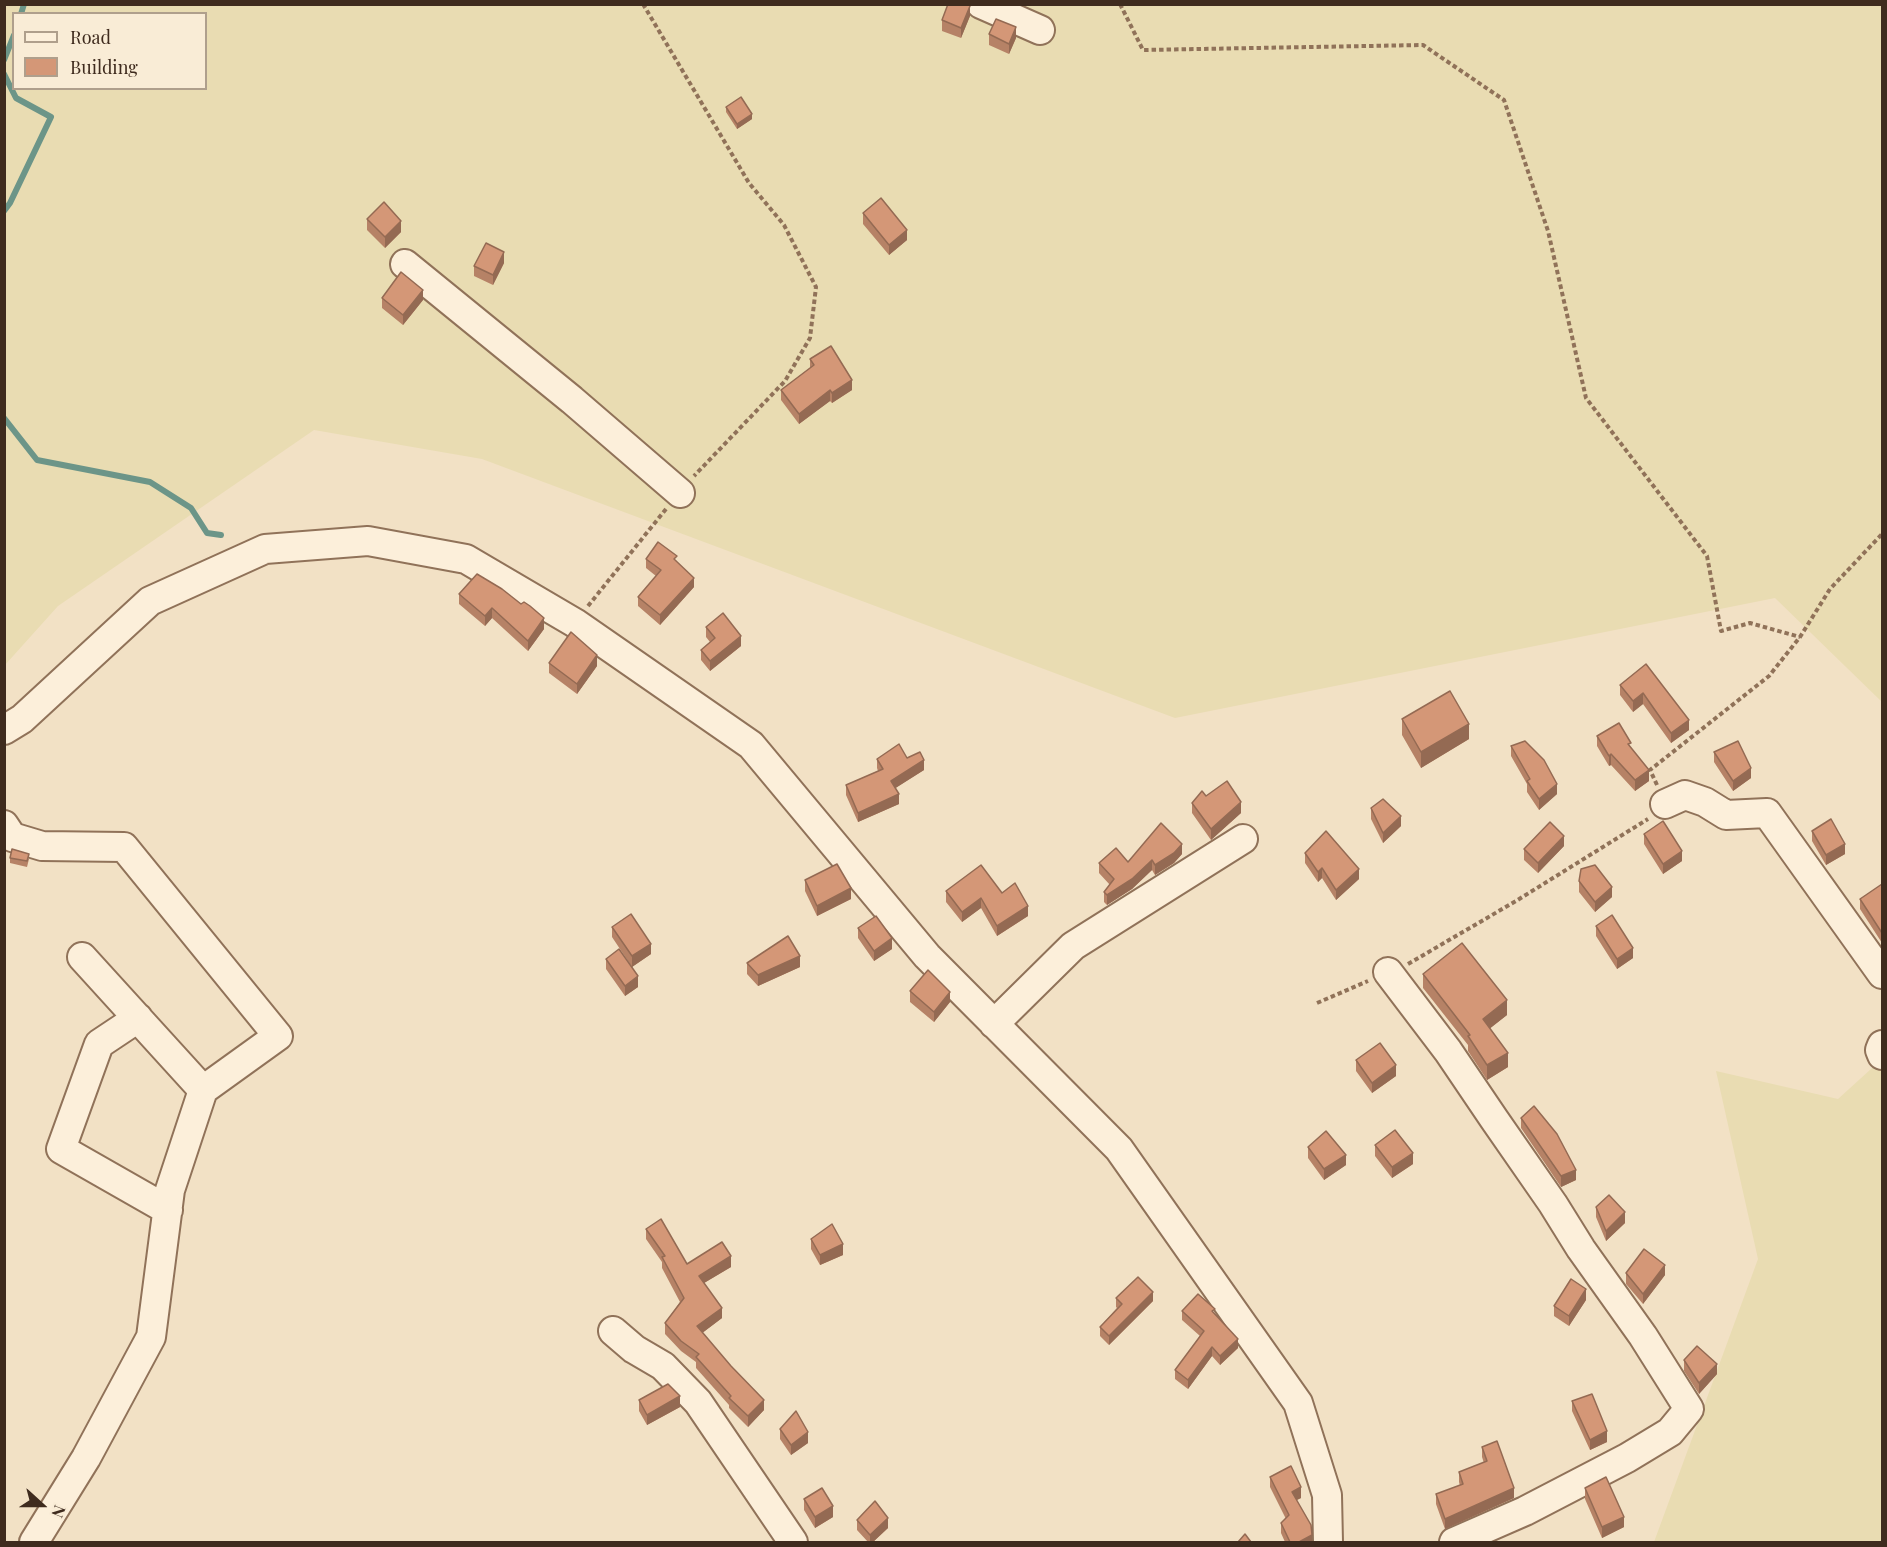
<!DOCTYPE html>
<html>
<head>
<meta charset="utf-8">
<style>
	body { margin:0 }
	#map { position:relative; width:1887px; height:1547px; overflow:hidden; background:#f2e1c5; font-family:"Playfair Display",serif }
	canvas { display:block }
	.frame { position:absolute; inset:0; border:6px solid #3f2b1e; pointer-events:none }
	.legend { position:absolute; left:12px; top:12px; width:195px; height:78px; box-sizing:border-box; background:#f9ecd6; border:2px solid #af9f8c; margin:0; padding:8px 10px; list-style:none; font-size:18px; color:#3f2b1e }
	.legend li { display:flex; align-items:center; gap:12px; height:30px }
	.legend b { width:30px; border:2px solid #af9f8c }
	.north { position:absolute; left:12px; top:1475px; width:60px; height:60px; -webkit-text-stroke:4px #f9ecd6; paint-order:stroke; rotate:111deg; font-size:16px; font-weight:700; line-height:24px; text-align:center; color:#3f2b1e }
	.north::after { content:''; display:block; margin:auto; width:21px; height:27px; background:#3f2b1e; clip-path:polygon(50% 0,100% 100%,50% 72%,0 100%) }
</style>
</head>
<body>
<div id="map">
<canvas width="1887" height="1547"></canvas>
<div class="frame"></div>
<ul class="legend">
<li><b style="height:8px;background:#fcefda"></b>Road</li>
<li><b style="height:16px;background:#d49777"></b>Building</li>
</ul>
<div class="north">N</div>
</div>
<script>
const ctx = document.querySelector('canvas').getContext('2d');
ctx.lineJoin = 'round';
function paint(path, color) { ctx.fillStyle = color; ctx.fill(path, 'evenodd'); }
function stroke(path, color, width, dash) { ctx.strokeStyle = color; ctx.lineWidth = width; ctx.lineCap = dash ? 'butt' : 'round'; ctx.setLineDash(dash || []); ctx.stroke(path); }
const farmland = new Path2D(`
	M 5,5 L 1882,5 L 1882,702 L 1775,598 L 1175,718 L 482,459 L 314,430 L 58,606 L 5,665 ZM 14,14 L 206,14 L 206,88 L 14,88 Z
	M 1882,1059 L 1882,1542 L 1654,1542 L 1758,1259 L 1716,1071 L 1838,1099 Z`);
const stream = new Path2D(`
	M 21,14 L 24,4
	M 4,60 L 14,35
	M 4,74 L 16,98 L 51,117 L 10,203 L 4,211
	M 4,418 L 37,460 L 150,482 L 191,508 L 207,533 L 221,535`);
const path = new Path2D(`
	M 643,4 L 749,183 L 784,225 L 816,287 L 810,338 L 785,381 L 694,476
	M 1120,4 L 1143,50 L 1423,45 L 1504,100 L 1548,231 L 1586,398 L 1707,556 L 1721,631 L 1750,623 L 1800,637
	M 588,606 L 666,509
	M 1657,785 L 1650,770 L 1769,676 L 1800,637 L 1830,589 L 1882,534
	M 1408,964 L 1516,901 L 1648,819
	M 1317,1003 L 1368,981`);
const minor = new Path2D(`
	M 981,4 L 1040,30
	M 405,264 L 572,400 L 680,493
	M 4,730 L 22,719 L 150,601 L 265,549 L 368,541 L 466,559 L 575,623 L 751,745 L 927,956 L 1119,1149 L 1298,1403 L 1327,1495 L 1328,1542
	M 1665,804 L 1685,795 L 1705,802 L 1726,815 L 1767,813 L 1882,974
	M 4,825 L 12,837 L 42,846 L 124,847 L 278,1036 L 203,1090 L 170,1190 L 151,1337 L 86,1458 L 34,1542
	M 82,957 L 203,1090
	M 1388,972 L 1448,1051 L 1494,1119 L 1553,1204 L 1581,1249 L 1643,1336 L 1689,1409 L 1670,1432 L 1627,1458 L 1525,1511 L 1454,1542
	M 138,1018 L 99,1044 L 61,1149 L 168,1210
	M 994,1024 L 1073,946 L 1243,839
	M 1882,1045 L 1880,1050 L 1882,1055
	M 613,1331 L 634,1349 L 663,1366 L 698,1402 L 793,1542`);
const wall = new Path2D(`
	M 970,16 L 961,38 L 942,31 L 942,20 Z
	M 989,34 L 1016,38 L 1009,54 L 989,45 Z
	M 726,107 L 752,119 L 737,129 L 726,112 Z
	M 863,213 L 907,240 L 889,255 L 863,224 Z
	M 367,219 L 401,232 L 385,248 L 367,230 Z
	M 504,263 L 493,285 L 474,276 L 474,266 Z
	M 382,298 L 423,300 L 403,325 L 382,308 Z
	M 810,359 L 852,390 L 832,403 L 830,401 L 799,424 L 781,400 L 781,390 L 810,368 Z
	M 646,559 L 677,562 L 694,587 L 660,625 L 638,606 L 638,597 L 656,576 L 646,568 Z
	M 459,594 L 544,629 L 528,651 L 492,618 L 485,626 L 459,604 Z
	M 706,627 L 741,646 L 710,671 L 701,660 L 701,650 L 710,642 L 706,637 Z
	M 549,663 L 597,666 L 577,694 L 549,673 Z
	M 1646,664 L 1689,730 L 1671,743 L 1643,704 L 1633,712 L 1620,695 L 1620,685 Z
	M 1402,719 L 1469,739 L 1421,768 L 1402,735 Z
	M 1597,736 L 1631,748 L 1649,781 L 1635,791 L 1611,765 L 1609,766 L 1597,746 Z
	M 1511,746 L 1557,794 L 1539,810 L 1527,792 L 1527,784 L 1511,756 Z
	M 1714,752 L 1751,778 L 1733,791 L 1714,762 Z
	M 907,758 L 924,770 L 895,788 L 899,804 L 858,822 L 846,795 L 846,785 L 878,771 L 877,768 L 877,759 Z
	M 1206,796 L 1241,813 L 1211,840 L 1192,813 L 1192,803 Z
	M 1371,808 L 1401,826 L 1383,843 L 1371,819 Z
	M 1812,831 L 1845,854 L 1826,865 L 1812,841 Z
	M 1644,834 L 1682,861 L 1663,874 L 1644,844 Z
	M 1564,846 L 1538,873 L 1524,860 L 1524,849 Z
	M 1305,853 L 1359,879 L 1336,900 L 1322,878 L 1318,882 L 1305,863 Z
	M 1182,854 L 1174,863 L 1155,875 L 1152,870 L 1132,889 L 1107,905 L 1104,902 L 1104,892 L 1110,885 L 1099,873 L 1099,863 L 1128,862 Z
	M 10,858 L 29,859 L 27,867 L 10,863 Z
	M 805,880 L 851,899 L 817,916 L 805,891 Z
	M 1579,881 L 1612,897 L 1595,912 L 1579,892 Z
	M 1882,884 L 1882,943 L 1860,909 L 1860,899 Z
	M 946,891 L 1002,893 L 1028,916 L 997,936 L 981,908 L 962,922 L 946,902 Z
	M 1596,926 L 1633,958 L 1617,969 L 1596,936 Z
	M 612,927 L 651,954 L 632,967 L 612,937 Z
	M 858,928 L 892,949 L 874,961 L 858,938 Z
	M 606,959 L 638,987 L 625,996 L 606,969 Z
	M 747,963 L 800,967 L 758,986 L 747,974 Z
	M 1423,974 L 1507,1015 L 1490,1028 L 1508,1067 L 1487,1080 L 1468,1051 L 1468,1045 L 1423,988 Z
	M 910,991 L 950,1002 L 934,1022 L 910,1002 Z
	M 1356,1060 L 1396,1076 L 1372,1093 L 1356,1071 Z
	M 1521,1118 L 1576,1180 L 1561,1187 L 1521,1128 Z
	M 1375,1145 L 1413,1164 L 1392,1178 L 1375,1156 Z
	M 1308,1147 L 1346,1165 L 1324,1180 L 1308,1158 Z
	M 1596,1207 L 1625,1223 L 1606,1241 L 1596,1217 Z
	M 646,1229 L 687,1264 L 731,1267 L 704,1283 L 722,1318 L 702,1333 L 764,1410 L 748,1427 L 729,1408 L 729,1405 L 696,1368 L 696,1362 L 681,1351 L 665,1334 L 665,1323 L 680,1302 L 662,1268 L 662,1262 L 646,1239 Z
	M 811,1239 L 843,1255 L 820,1265 L 811,1249 Z
	M 1626,1273 L 1665,1275 L 1643,1304 L 1626,1284 Z
	M 1116,1298 L 1153,1301 L 1109,1345 L 1100,1336 L 1100,1327 L 1117,1308 L 1116,1307 Z
	M 1586,1300 L 1569,1326 L 1554,1316 L 1554,1306 Z
	M 1182,1311 L 1215,1314 L 1238,1348 L 1220,1365 L 1212,1356 L 1188,1389 L 1175,1379 L 1175,1370 L 1200,1336 L 1182,1320 Z
	M 1684,1360 L 1717,1374 L 1699,1394 L 1684,1371 Z
	M 639,1400 L 680,1407 L 647,1425 L 639,1411 Z
	M 1572,1401 L 1607,1442 L 1590,1450 L 1572,1411 Z
	M 780,1429 L 808,1443 L 791,1455 L 780,1439 Z
	M 1482,1447 L 1514,1498 L 1445,1529 L 1436,1504 L 1436,1494 L 1460,1486 L 1459,1482 L 1459,1472 L 1484,1463 L 1482,1457 Z
	M 1270,1477 L 1301,1498 L 1297,1500 L 1312,1542 L 1285,1542 L 1281,1533 L 1281,1523 L 1286,1519 L 1270,1487 Z
	M 1585,1488 L 1624,1527 L 1602,1538 L 1585,1499 Z
	M 804,1499 L 833,1517 L 815,1528 L 804,1510 Z
	M 857,1520 L 888,1528 L 873,1542 L 868,1542 L 857,1530 Z`);
const shadedWall = new Path2D(`
	M 970,6 L 970,16 L 961,38 L 961,28 Z
	M 1016,27 L 1016,38 L 1009,54 L 1009,44 Z
	M 752,114 L 752,119 L 737,129 L 737,124 Z
	M 401,221 L 401,232 L 385,248 L 385,237 Z
	M 907,230 L 907,240 L 889,255 L 889,245 Z
	M 504,252 L 504,263 L 493,285 L 493,275 Z
	M 423,290 L 423,300 L 403,325 L 403,315 Z
	M 852,380 L 852,390 L 832,403 L 832,393 Z
	M 830,390 L 830,401 L 799,424 L 799,414 Z
	M 694,578 L 694,587 L 660,625 L 660,615 Z
	M 492,608 L 492,618 L 485,626 L 485,616 Z
	M 544,618 L 544,629 L 528,651 L 528,641 Z
	M 741,636 L 741,646 L 710,671 L 710,661 Z
	M 597,655 L 597,666 L 577,694 L 577,684 Z
	M 1643,693 L 1643,704 L 1633,712 L 1633,701 Z
	M 1689,720 L 1689,730 L 1671,743 L 1671,733 Z
	M 1469,724 L 1469,739 L 1421,768 L 1421,752 Z
	M 1611,754 L 1611,765 L 1609,766 L 1609,756 Z
	M 924,760 L 924,770 L 891,791 L 891,781 Z
	M 1751,768 L 1751,778 L 1733,791 L 1733,781 Z
	M 1649,770 L 1649,781 L 1635,791 L 1635,780 Z
	M 1557,784 L 1557,794 L 1539,810 L 1539,799 Z
	M 899,794 L 899,804 L 858,822 L 858,813 Z
	M 1241,802 L 1241,813 L 1211,840 L 1211,829 Z
	M 1401,816 L 1401,826 L 1383,843 L 1383,833 Z
	M 1564,836 L 1564,846 L 1538,873 L 1538,863 Z
	M 1182,844 L 1182,854 L 1174,863 L 1155,875 L 1155,865 Z
	M 1845,844 L 1845,854 L 1826,865 L 1826,855 Z
	M 1682,851 L 1682,861 L 1663,874 L 1663,864 Z
	M 1152,860 L 1152,870 L 1132,889 L 1107,905 L 1107,895 Z
	M 1322,868 L 1322,878 L 1318,882 L 1318,872 Z
	M 1359,869 L 1359,879 L 1336,900 L 1336,890 Z
	M 1612,887 L 1612,897 L 1595,912 L 1595,902 Z
	M 851,888 L 851,899 L 817,916 L 817,906 Z
	M 981,898 L 981,908 L 962,922 L 962,912 Z
	M 1028,906 L 1028,916 L 997,936 L 997,926 Z
	M 892,938 L 892,949 L 874,961 L 874,951 Z
	M 651,944 L 651,954 L 632,967 L 632,956 Z
	M 1633,948 L 1633,958 L 1617,969 L 1617,959 Z
	M 800,956 L 800,967 L 758,986 L 758,975 Z
	M 638,976 L 638,987 L 625,996 L 625,986 Z
	M 950,992 L 950,1002 L 934,1022 L 934,1012 Z
	M 1507,1000 L 1507,1015 L 1483,1034 L 1483,1019 Z
	M 1508,1053 L 1508,1067 L 1487,1080 L 1487,1065 Z
	M 1396,1065 L 1396,1076 L 1372,1093 L 1372,1083 Z
	M 1413,1153 L 1413,1164 L 1392,1178 L 1392,1167 Z
	M 1346,1155 L 1346,1165 L 1324,1180 L 1324,1169 Z
	M 1576,1170 L 1576,1180 L 1561,1187 L 1561,1176 Z
	M 1625,1212 L 1625,1223 L 1606,1241 L 1606,1231 Z
	M 843,1244 L 843,1255 L 820,1265 L 820,1255 Z
	M 731,1256 L 731,1267 L 699,1286 L 699,1276 Z
	M 1665,1265 L 1665,1275 L 1643,1304 L 1643,1294 Z
	M 1586,1289 L 1586,1300 L 1569,1326 L 1569,1316 Z
	M 1153,1292 L 1153,1301 L 1109,1345 L 1109,1336 Z
	M 722,1308 L 722,1318 L 697,1337 L 697,1326 Z
	M 1238,1339 L 1238,1348 L 1220,1365 L 1220,1356 Z
	M 1212,1347 L 1212,1356 L 1188,1389 L 1188,1380 Z
	M 1717,1364 L 1717,1374 L 1699,1394 L 1699,1383 Z
	M 680,1396 L 680,1407 L 647,1425 L 647,1415 Z
	M 764,1400 L 764,1410 L 748,1427 L 748,1416 Z
	M 1607,1431 L 1607,1442 L 1590,1450 L 1590,1440 Z
	M 808,1432 L 808,1443 L 791,1455 L 791,1445 Z
	M 1301,1487 L 1301,1498 L 1292,1502 L 1292,1492 Z
	M 1514,1488 L 1514,1498 L 1445,1529 L 1445,1519 Z
	M 833,1506 L 833,1517 L 815,1528 L 815,1517 Z
	M 1624,1517 L 1624,1527 L 1602,1538 L 1602,1527 Z
	M 888,1518 L 888,1528 L 873,1542 L 870,1542 L 870,1535 Z
	M 1312,1535 L 1312,1542 L 1299,1542 Z`);
const building = new Path2D(`
	M 948,4 L 970,4 L 970,6 L 961,28 L 942,20 Z
	M 996,19 L 1016,27 L 1009,44 L 989,34 Z
	M 741,97 L 752,114 L 737,124 L 726,107 Z
	M 881,198 L 907,230 L 889,245 L 863,213 Z
	M 384,202 L 401,221 L 385,237 L 367,219 Z
	M 486,243 L 504,252 L 493,275 L 474,266 Z
	M 401,272 L 423,290 L 403,315 L 382,298 Z
	M 831,346 L 852,380 L 832,393 L 830,390 L 799,414 L 781,390 L 814,365 L 810,359 Z
	M 658,542 L 677,556 L 674,559 L 694,578 L 660,615 L 638,597 L 661,570 L 646,559 Z
	M 477,574 L 502,589 L 521,604 L 524,602 L 530,606 L 544,618 L 528,641 L 492,608 L 485,616 L 459,594 Z
	M 723,613 L 741,636 L 710,661 L 701,650 L 715,638 L 706,627 Z
	M 571,632 L 597,655 L 577,684 L 549,663 Z
	M 1646,664 L 1689,720 L 1671,733 L 1643,693 L 1633,701 L 1620,685 Z
	M 1450,691 L 1469,724 L 1421,752 L 1402,719 Z
	M 1619,723 L 1631,743 L 1628,744 L 1649,770 L 1635,780 L 1611,754 L 1609,756 L 1597,736 Z
	M 1525,741 L 1544,760 L 1557,784 L 1539,799 L 1527,781 L 1530,779 L 1511,746 Z
	M 1738,741 L 1751,768 L 1733,781 L 1714,752 Z
	M 899,744 L 907,758 L 920,752 L 924,760 L 891,781 L 899,794 L 858,813 L 846,785 L 883,769 L 877,759 Z
	M 1227,781 L 1241,802 L 1211,829 L 1192,803 L 1202,791 L 1206,796 Z
	M 1383,799 L 1401,816 L 1383,833 L 1371,808 Z
	M 1831,819 L 1845,844 L 1826,855 L 1812,831 Z
	M 1663,821 L 1682,851 L 1663,864 L 1644,834 Z
	M 1550,822 L 1564,836 L 1538,863 L 1524,849 Z
	M 1161,823 L 1182,844 L 1174,853 L 1155,865 L 1152,860 L 1132,879 L 1107,895 L 1104,892 L 1114,879 L 1099,863 L 1116,848 L 1128,862 Z
	M 1326,831 L 1359,869 L 1336,890 L 1322,868 L 1318,872 L 1305,853 Z
	M 12,849 L 29,854 L 27,861 L 10,858 Z
	M 837,864 L 851,888 L 817,906 L 805,880 Z
	M 981,865 L 1002,893 L 1015,883 L 1028,906 L 997,926 L 981,898 L 962,912 L 946,891 Z
	M 1595,865 L 1612,887 L 1595,902 L 1579,881 L 1581,869 Z
	M 1882,884 L 1882,933 L 1860,899 Z
	M 631,914 L 651,944 L 632,956 L 612,927 Z
	M 1612,915 L 1633,948 L 1617,959 L 1596,926 Z
	M 876,916 L 892,938 L 874,951 L 858,928 Z
	M 788,936 L 800,956 L 758,975 L 747,963 Z
	M 1462,943 L 1507,1000 L 1483,1019 L 1508,1053 L 1487,1065 L 1468,1036 L 1470,1035 L 1423,974 Z
	M 619,949 L 638,976 L 625,986 L 606,959 Z
	M 928,970 L 950,992 L 934,1012 L 910,991 Z
	M 1380,1043 L 1396,1065 L 1372,1083 L 1356,1060 Z
	M 1534,1106 L 1557,1134 L 1576,1170 L 1561,1176 L 1521,1118 Z
	M 1395,1130 L 1413,1153 L 1392,1167 L 1375,1145 Z
	M 1326,1131 L 1346,1155 L 1324,1169 L 1308,1147 Z
	M 1609,1195 L 1625,1212 L 1606,1231 L 1596,1207 Z
	M 661,1219 L 687,1264 L 722,1242 L 731,1256 L 699,1276 L 722,1308 L 697,1326 L 731,1366 L 764,1400 L 748,1416 L 729,1398 L 731,1396 L 696,1357 L 699,1354 L 681,1341 L 665,1323 L 684,1298 L 662,1257 L 665,1256 L 646,1229 Z
	M 832,1224 L 843,1244 L 820,1255 L 811,1239 Z
	M 1644,1249 L 1665,1265 L 1643,1294 L 1626,1273 Z
	M 1138,1277 L 1153,1292 L 1109,1336 L 1100,1327 L 1122,1304 L 1116,1298 Z
	M 1571,1279 L 1586,1289 L 1569,1316 L 1554,1306 Z
	M 1198,1294 L 1215,1309 L 1212,1311 L 1238,1339 L 1220,1356 L 1212,1347 L 1188,1380 L 1175,1370 L 1204,1331 L 1182,1311 Z
	M 1697,1346 L 1717,1364 L 1699,1383 L 1684,1360 Z
	M 668,1384 L 680,1396 L 647,1415 L 639,1400 Z
	M 1592,1394 L 1607,1431 L 1590,1440 L 1572,1401 Z
	M 796,1411 L 808,1432 L 791,1445 L 780,1429 Z
	M 1497,1441 L 1514,1488 L 1445,1519 L 1436,1494 L 1463,1484 L 1459,1472 L 1487,1461 L 1482,1447 Z
	M 1291,1466 L 1301,1487 L 1292,1492 L 1311,1525 L 1312,1535 L 1299,1542 L 1290,1542 L 1281,1523 L 1289,1515 L 1270,1477 Z
	M 1606,1477 L 1624,1517 L 1602,1527 L 1585,1488 Z
	M 822,1488 L 833,1506 L 815,1517 L 804,1499 Z
	M 875,1501 L 888,1518 L 870,1535 L 857,1520 Z
	M 1245,1534 L 1251,1542 L 1238,1542 Z`);
paint(farmland, '#e9dcb2');
stroke(stream, '#6c9588', 6);
stroke(minor, '#907259', 32);
stroke(path, '#907259', 4, [4.5, 3]);
stroke(minor, '#fcefda', 28);
paint(wall, '#b68266');
paint(shadedWall, '#946a53');
paint(building, '#d49777');
stroke(building, '#946a53', 1.5);
</script>
</body>
</html>
